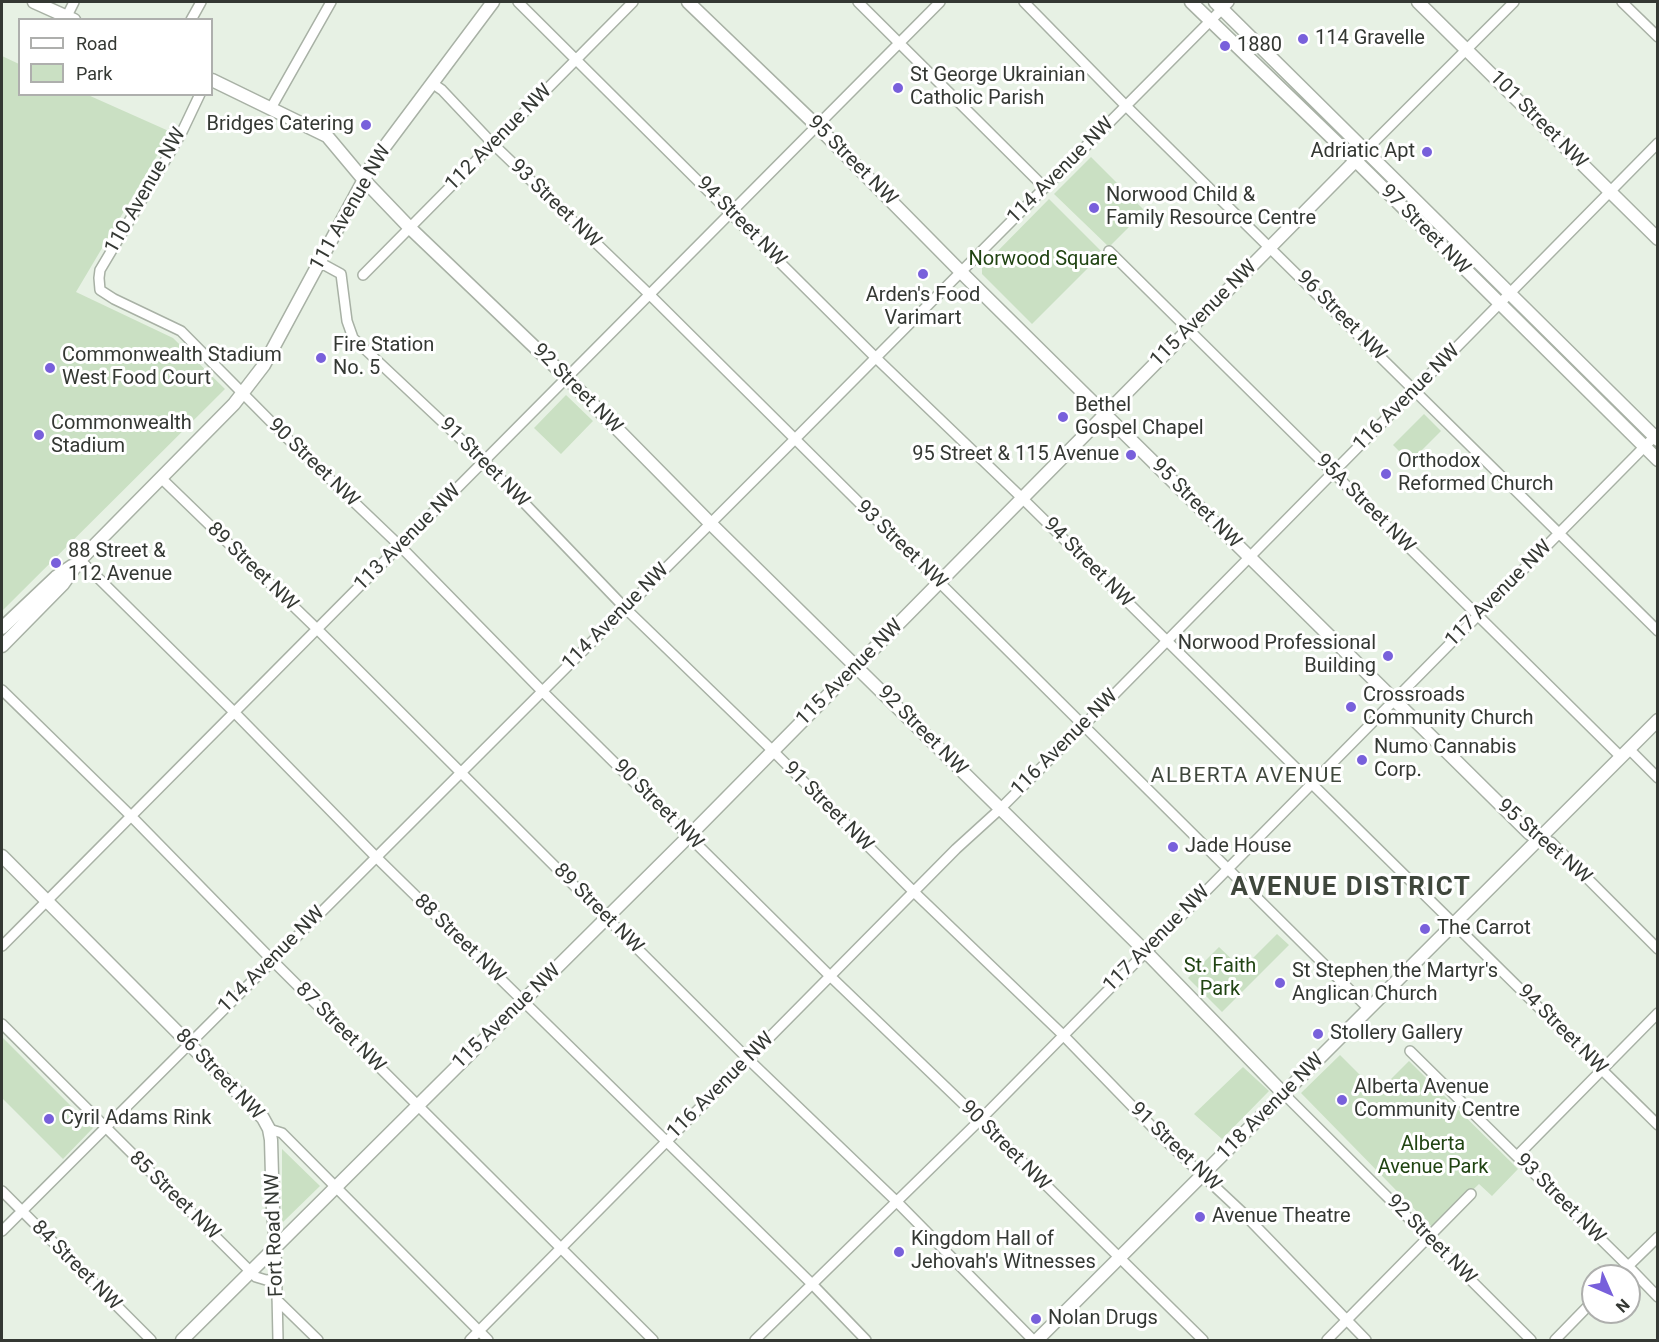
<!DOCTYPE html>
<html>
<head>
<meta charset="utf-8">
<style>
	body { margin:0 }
	#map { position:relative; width:1659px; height:1342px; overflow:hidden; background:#e7f1e4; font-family:Roboto,sans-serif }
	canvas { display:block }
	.frame { position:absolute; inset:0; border:3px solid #343833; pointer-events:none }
	.legend { position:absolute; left:18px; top:18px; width:195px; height:78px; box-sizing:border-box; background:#fff; border:2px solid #aeafad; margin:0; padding:8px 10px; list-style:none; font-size:18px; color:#343833 }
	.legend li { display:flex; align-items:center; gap:12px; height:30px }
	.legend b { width:30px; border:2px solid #aeafad }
	.north { position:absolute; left:1581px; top:1264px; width:60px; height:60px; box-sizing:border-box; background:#fff; border:2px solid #aeafad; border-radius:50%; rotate:135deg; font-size:16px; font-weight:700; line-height:24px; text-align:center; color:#343833 }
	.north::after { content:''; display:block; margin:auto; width:21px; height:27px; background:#7860db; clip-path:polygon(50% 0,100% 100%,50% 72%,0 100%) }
</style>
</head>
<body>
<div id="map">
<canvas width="1659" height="1342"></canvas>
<div class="frame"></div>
<ul class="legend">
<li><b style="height:8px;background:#fff"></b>Road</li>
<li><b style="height:16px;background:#cae0c3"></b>Park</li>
</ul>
<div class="north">N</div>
</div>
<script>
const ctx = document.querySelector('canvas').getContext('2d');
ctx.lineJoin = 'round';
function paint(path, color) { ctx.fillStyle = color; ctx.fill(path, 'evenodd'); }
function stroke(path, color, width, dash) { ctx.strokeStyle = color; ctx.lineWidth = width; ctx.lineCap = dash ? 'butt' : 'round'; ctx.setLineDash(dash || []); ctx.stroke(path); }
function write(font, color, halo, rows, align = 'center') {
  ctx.font = font + ' Roboto,sans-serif'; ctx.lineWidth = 6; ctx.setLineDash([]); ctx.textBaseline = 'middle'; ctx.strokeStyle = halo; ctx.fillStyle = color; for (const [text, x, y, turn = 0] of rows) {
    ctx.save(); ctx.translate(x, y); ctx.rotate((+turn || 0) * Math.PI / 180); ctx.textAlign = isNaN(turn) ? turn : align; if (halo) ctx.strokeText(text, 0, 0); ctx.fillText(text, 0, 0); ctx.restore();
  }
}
const green = new Path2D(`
	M 2,56 L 19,64 L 20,94 L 88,95 L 171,132 L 76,292 L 173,338 L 225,389 L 2,611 Z
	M 1091,157 L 1145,211 L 1109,247 L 1054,194 Z
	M 1049,199 L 1103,253 L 1032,324 L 982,274 L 982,267 Z
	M 566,395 L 593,421 L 561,454 L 534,428 Z
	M 1424,414 L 1441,431 L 1410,462 L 1393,445 Z
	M 1277,934 L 1289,945 L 1222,1012 L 1188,978 L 1219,947 L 1242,969 Z
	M 2,1037 L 93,1128 L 63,1159 L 2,1098 Z
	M 1340,1055 L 1362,1077 L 1384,1086 L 1409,1061 L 1518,1169 L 1492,1196 L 1479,1184 L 1433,1228 L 1301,1093 Z
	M 1243,1067 L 1269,1091 L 1222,1139 L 1194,1114 Z
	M 282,1149 L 320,1186 L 282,1223 Z`);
const street = new Path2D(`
	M 518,2 L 875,357 L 1022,498 L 1658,1125
	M 858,2 L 1044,187
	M 1024,2 L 1126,106 L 1658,631
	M 1622,2 L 1658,37
	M 65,20 L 74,2
	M 191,20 L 201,2
	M 432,83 L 442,90 L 493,144 L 650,295 L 1369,1009
	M 200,94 L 181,134 L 100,270 L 99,278 L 100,290 L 114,299 L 181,331 L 286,437 L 400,546 L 542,691 L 830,976 L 980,1120 L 1203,1340
	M 271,108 L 331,2
	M 1365,151 L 1514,2
	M 1109,251 L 1621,757
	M 319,262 L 341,274 L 347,321 L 353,338 L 484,461 L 625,608 L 773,751 L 914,892 L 1063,1035 L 1165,1140 L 1243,1213 L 1366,1340
	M 363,275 L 633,2
	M 161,478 L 317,629 L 748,1059 L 896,1201 L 1033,1340
	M 80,560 L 234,712 L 376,857 L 812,1284 L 866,1340
	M 2,690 L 131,816 L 272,960 L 653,1340
	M 1629,749 L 1658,778
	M 1539,839 L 1551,842 L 1658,949
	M 2,946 L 940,2
	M 2,1024 L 256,1277 L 266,1280 L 277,1279
	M 1410,1051 L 1628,1266 L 1658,1297
	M 1284,1094 L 1531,1340
	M 269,1129 L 282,1133 L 488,1340
	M 1517,1156 L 1658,1013
	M 2,1191 L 151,1340
	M 2,1231 L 794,440 L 1229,2
	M 276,1246 L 278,1340
	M 1618,1276 L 1658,1237
	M 277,1300 L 318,1340
	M 470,1340 L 956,849 L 1000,809 L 1084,725 L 1658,143
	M 755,1340 L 980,1120 L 1658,433
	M 1327,1340 L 1471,1194
	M 1555,1340 L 1593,1301`);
const secondary = new Path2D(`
	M 34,2 L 74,20
	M 688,2 L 817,126 L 967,278 L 1529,833 L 1539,839
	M 1191,2 L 1356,161 L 1658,460
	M 1215,2 L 1658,440
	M 1418,2 L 1658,239
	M 212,80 L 327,136 L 363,179 L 410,228 L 567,378 L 710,523 L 1146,952 L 1284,1094
	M 2,628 L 56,577 L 72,566
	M 2,646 L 63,584 L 80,560 L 234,404 L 264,365 L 374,161 L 493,2
	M 2,856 L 263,1118 L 269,1129 L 271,1140 L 273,1211 L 276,1246
	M 182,1340 L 689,836 L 1365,151
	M 1037,1340 L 1658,720`);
const markers = [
	[1303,39,6,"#7860db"],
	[1225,46,6,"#7860db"],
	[898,88,6,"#7860db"],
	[366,125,6,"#7860db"],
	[1427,152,6,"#7860db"],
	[1094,208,6,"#7860db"],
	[923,274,6,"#7860db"],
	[321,358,6,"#7860db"],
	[50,368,6,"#7860db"],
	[1063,417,6,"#7860db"],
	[39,435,6,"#7860db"],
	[1131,455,6,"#7860db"],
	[1386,474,6,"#7860db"],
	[56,563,6,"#7860db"],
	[1388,656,6,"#7860db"],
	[1351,707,6,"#7860db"],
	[1362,760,6,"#7860db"],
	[1173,847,6,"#7860db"],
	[1425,929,6,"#7860db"],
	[1280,983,6,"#7860db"],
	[1318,1034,6,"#7860db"],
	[1342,1100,6,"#7860db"],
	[49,1119,6,"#7860db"],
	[1200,1217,6,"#7860db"],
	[899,1252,6,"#7860db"],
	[1036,1319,6,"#7860db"]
];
const poiNames = [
	["114 Gravelle",1315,39],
	["1880",1237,46],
	["St George Ukrainian",910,76],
	["Catholic Parish",910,99],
	["Bridges Catering",354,125,"right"],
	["Adriatic Apt",1415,152,"right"],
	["Norwood Child &",1106,196],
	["Family Resource Centre",1106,219],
	["Arden's Food",923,296,"center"],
	["Varimart",923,319,"center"],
	["Fire Station",333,346],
	["No. 5",333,369],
	["Commonwealth Stadium",62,356],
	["West Food Court",62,379],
	["Bethel",1075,406],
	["Gospel Chapel",1075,429],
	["Commonwealth",51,424],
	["Stadium",51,447],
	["95 Street & 115 Avenue",1119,455,"right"],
	["Orthodox",1398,462],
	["Reformed Church",1398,485],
	["88 Street &",68,552],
	["112 Avenue",68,575],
	["Norwood Professional",1376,644,"right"],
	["Building",1376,667,"right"],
	["Crossroads",1363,696],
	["Community Church",1363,719],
	["Numo Cannabis",1374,748],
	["Corp.",1374,771],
	["Jade House",1185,847],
	["The Carrot",1437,929],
	["St Stephen the Martyr's",1292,972],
	["Anglican Church",1292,995],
	["Stollery Gallery",1330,1034],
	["Alberta Avenue",1354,1088],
	["Community Centre",1354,1111],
	["Cyril Adams Rink",61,1119],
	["Avenue Theatre",1212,1217],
	["Kingdom Hall of",911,1240],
	["Jehovah's Witnesses",911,1263],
	["Nolan Drugs",1048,1319]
];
const streetNames = [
	["101 Street NW",1538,120,45],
	["112 Avenue NW",499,138,-45],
	["95 Street NW",852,161,45],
	["114 Avenue NW",1061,171,-45],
	["110 Avenue NW",146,191,-60],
	["93 Street NW",555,204,44],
	["111 Avenue NW",351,208,-60],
	["94 Street NW",741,222,45],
	["97 Street NW",1425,230,45],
	["115 Avenue NW",1204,314,-45],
	["96 Street NW",1341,316,45],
	["92 Street NW",577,389,45],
	["116 Avenue NW",1407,398,-45],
	["90 Street NW",313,463,44],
	["91 Street NW",484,463,45],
	["95 Street NW",1196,504,45],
	["95A Street NW",1365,504,45],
	["113 Avenue NW",408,538,-45],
	["93 Street NW",901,545,44],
	["94 Street NW",1088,563,45],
	["89 Street NW",252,567,44],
	["117 Avenue NW",1499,594,-45],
	["114 Avenue NW",616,617,-45],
	["115 Avenue NW",850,673,-45],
	["92 Street NW",922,731,45],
	["116 Avenue NW",1065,743,-45],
	["90 Street NW",658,805,45],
	["91 Street NW",828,807,45],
	["95 Street NW",1544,842,41],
	["89 Street NW",598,909,45],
	["88 Street NW",459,939,44],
	["117 Avenue NW",1157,939,-45],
	["114 Avenue NW",272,960,-45],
	["115 Avenue NW",507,1017,-44],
	["87 Street NW",340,1028,45],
	["94 Street NW",1562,1030,45],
	["86 Street NW",219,1075,46],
	["116 Avenue NW",721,1086,-45],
	["118 Avenue NW",1271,1107,-45],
	["90 Street NW",1005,1146,45],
	["91 Street NW",1175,1147,44],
	["85 Street NW",174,1196,44],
	["93 Street NW",1560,1199,45],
	["Fort Road NW",275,1235,-92],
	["92 Street NW",1431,1240,45],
	["84 Street NW",76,1266,45]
];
const parkNames = [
	["Norwood Square",1043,260],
	["St. Faith",1220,967],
	["Park",1220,990],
	["Alberta",1433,1145],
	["Avenue Park",1433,1168]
];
const neighbourhoodNames = [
	["ALBERTA AVENUE",1247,777]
];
const districtNames = [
	["AVENUE DISTRICT",1351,888]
];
paint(green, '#cae0c3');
stroke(street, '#a8b1a5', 12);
stroke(secondary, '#a8b1a5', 15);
stroke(street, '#fff', 9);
stroke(secondary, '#fff', 12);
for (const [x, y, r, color] of markers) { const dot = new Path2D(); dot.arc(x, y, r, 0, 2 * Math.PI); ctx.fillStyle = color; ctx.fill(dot); stroke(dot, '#fff', 2); }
write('20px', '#343833', '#fff', poiNames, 'left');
write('20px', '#343833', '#fff', streetNames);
write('20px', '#204412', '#fff', parkNames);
ctx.letterSpacing = '1.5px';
write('21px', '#3f473c', '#fff', neighbourhoodNames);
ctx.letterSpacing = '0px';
ctx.letterSpacing = '1.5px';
write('bold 26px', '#3f473c', '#fff', districtNames);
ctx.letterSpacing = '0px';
</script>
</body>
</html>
